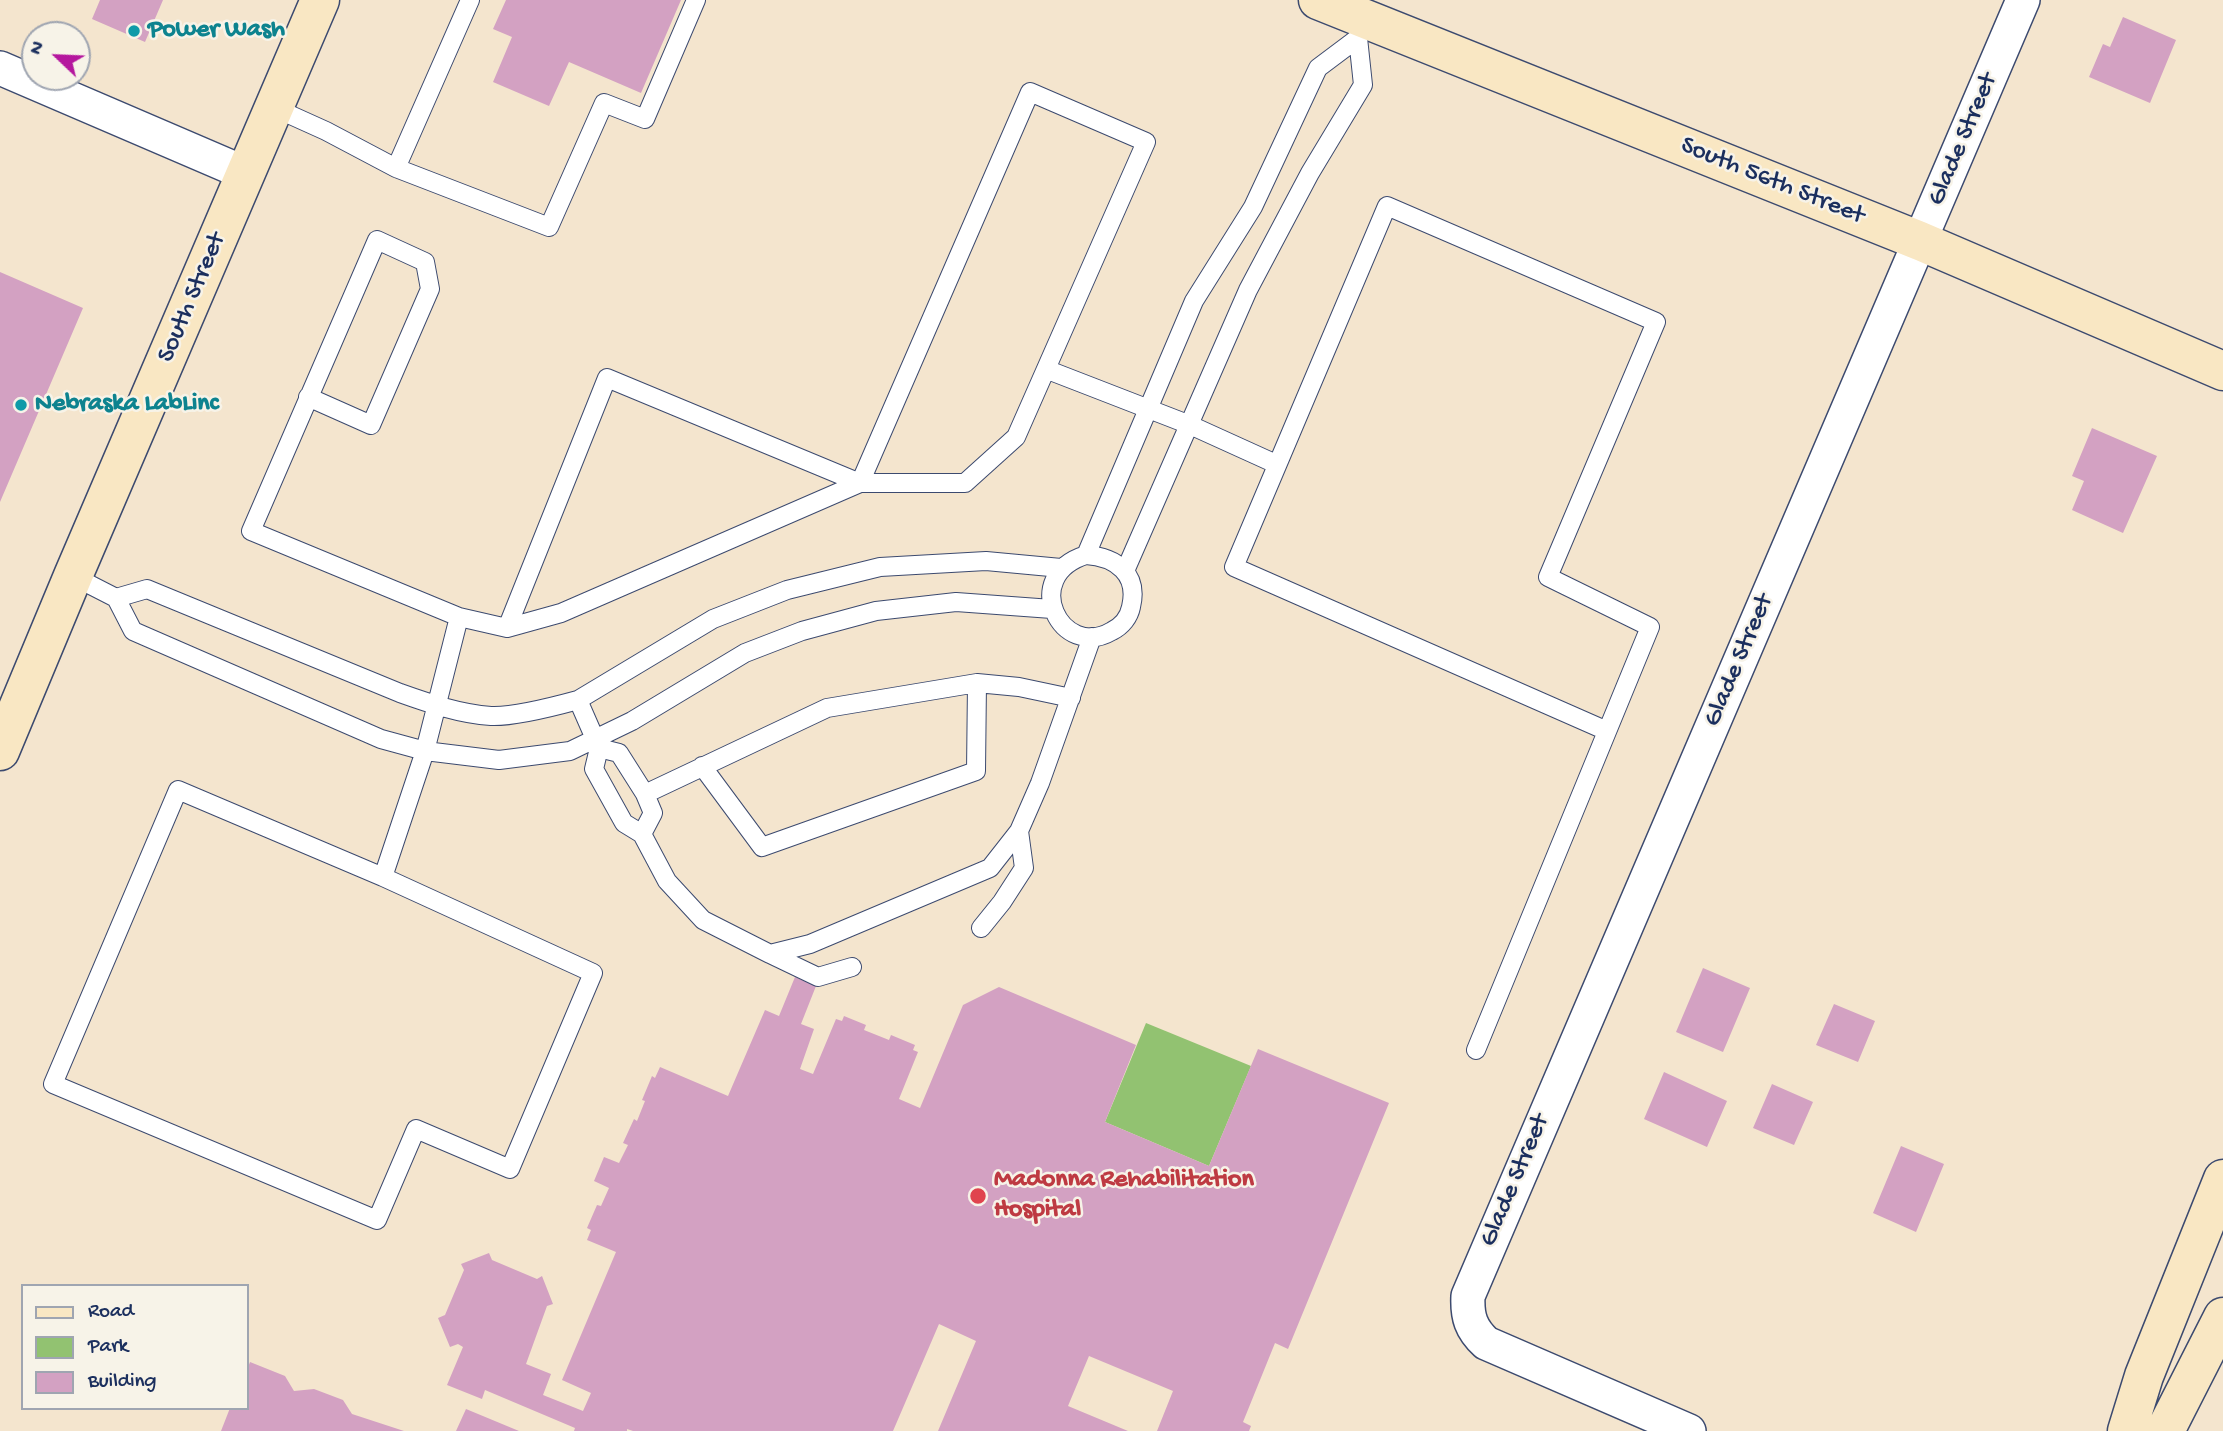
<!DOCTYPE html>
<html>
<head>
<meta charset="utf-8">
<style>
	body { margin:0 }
	#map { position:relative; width:2223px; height:1431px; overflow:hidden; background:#f4e5ce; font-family:"Gochi Hand",sans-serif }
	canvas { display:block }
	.legend { position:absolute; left:21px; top:1284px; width:228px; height:126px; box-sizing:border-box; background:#f7f3e8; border:2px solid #9fa5b1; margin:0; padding:9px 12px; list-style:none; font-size:21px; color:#1b2f5e }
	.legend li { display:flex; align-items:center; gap:14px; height:35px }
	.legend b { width:35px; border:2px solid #9fa5b1 }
	.north { position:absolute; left:21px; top:21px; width:70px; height:70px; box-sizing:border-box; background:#f7f3e8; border:2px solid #9fa5b1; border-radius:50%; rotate:293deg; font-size:19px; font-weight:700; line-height:28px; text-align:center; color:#1b2f5e }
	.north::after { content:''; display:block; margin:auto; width:24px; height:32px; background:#b5179e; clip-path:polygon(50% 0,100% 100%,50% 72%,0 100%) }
</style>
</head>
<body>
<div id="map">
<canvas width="2223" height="1431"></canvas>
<ul class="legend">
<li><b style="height:9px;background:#f9e7c3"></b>Road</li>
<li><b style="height:19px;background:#92c271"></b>Park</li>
<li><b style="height:19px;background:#d3a1c2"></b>Building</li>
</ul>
<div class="north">N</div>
</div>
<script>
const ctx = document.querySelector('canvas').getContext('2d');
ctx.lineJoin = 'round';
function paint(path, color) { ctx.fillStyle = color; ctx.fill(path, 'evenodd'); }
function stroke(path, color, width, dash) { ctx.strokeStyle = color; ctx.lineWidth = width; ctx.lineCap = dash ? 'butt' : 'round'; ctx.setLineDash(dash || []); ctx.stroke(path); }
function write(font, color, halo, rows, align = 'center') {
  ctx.font = font + ' "Gochi Hand",sans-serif'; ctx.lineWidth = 5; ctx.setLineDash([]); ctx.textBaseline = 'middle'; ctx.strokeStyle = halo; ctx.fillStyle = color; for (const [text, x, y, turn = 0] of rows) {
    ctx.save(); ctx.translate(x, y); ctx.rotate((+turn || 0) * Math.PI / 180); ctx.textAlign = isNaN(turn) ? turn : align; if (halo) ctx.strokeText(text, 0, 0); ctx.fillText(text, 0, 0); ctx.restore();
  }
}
const green = new Path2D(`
	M 1146,1023 L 1251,1066 L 1209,1166 L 1105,1122 Z`);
const building = new Path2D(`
	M 100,0 L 163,0 L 145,42 L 92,19 Z
	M 506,0 L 681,0 L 641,93 L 569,62 L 549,106 L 493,82 L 512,37 L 493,29 Z
	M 2123,17 L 2176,40 L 2150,103 L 2089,77 L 2103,44 L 2110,47 Z
	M 0,272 L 83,308 L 0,502 Z
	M 2092,428 L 2157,456 L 2123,533 L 2072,510 L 2084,481 L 2072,476 Z
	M 1703,968 L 1750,988 L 1723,1052 L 1676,1032 Z
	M 795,977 L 816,986 L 801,1024 L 814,1029 L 800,1069 L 813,1074 L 836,1019 L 842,1021 L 844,1016 L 866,1025 L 864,1030 L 889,1040 L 891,1035 L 915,1045 L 913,1050 L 918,1052 L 899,1099 L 920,1108 L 963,1005 L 999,987 L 1136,1045 L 1105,1122 L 1209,1166 L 1258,1049 L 1389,1103 L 1288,1349 L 1275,1343 L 1243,1422 L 1251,1426 L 1249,1431 L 1157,1431 L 1173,1391 L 1089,1356 L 1068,1406 L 1128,1431 L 938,1431 L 976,1341 L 939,1324 L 893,1431 L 633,1431 L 627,1429 L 627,1431 L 574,1431 L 575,1428 L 485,1390 L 482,1399 L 447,1385 L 463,1347 L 458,1344 L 450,1347 L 438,1318 L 445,1315 L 464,1270 L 461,1264 L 489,1253 L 492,1260 L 537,1279 L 542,1276 L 553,1304 L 547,1306 L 526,1364 L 551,1374 L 543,1395 L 583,1411 L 591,1393 L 562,1380 L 616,1252 L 587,1240 L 591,1230 L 587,1228 L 597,1205 L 601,1206 L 609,1188 L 594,1181 L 604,1157 L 619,1163 L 628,1145 L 623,1143 L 634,1119 L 637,1121 L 645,1101 L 642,1100 L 652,1076 L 655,1078 L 660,1067 L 728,1096 L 765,1010 L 779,1016 Z
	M 1834,1004 L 1875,1021 L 1858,1062 L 1816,1045 Z
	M 1664,1072 L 1727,1101 L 1707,1147 L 1644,1119 Z
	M 1772,1084 L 1813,1102 L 1794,1145 L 1753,1128 Z
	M 1901,1146 L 1944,1164 L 1916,1232 L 1873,1213 Z
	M 250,1362 L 285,1376 L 294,1391 L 314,1389 L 343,1400 L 352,1414 L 404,1431 L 221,1431 L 230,1408 L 247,1408 L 247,1370 Z
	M 466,1409 L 519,1431 L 456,1431 Z`);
const service = new Path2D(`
	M 1030,92 L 1146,142 L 1016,437 L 965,483 L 860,483 Z
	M 275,108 L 326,131 L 396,168 L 470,0
	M 396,168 L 549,227 L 604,103 L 645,119 L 696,0
	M 1048,370 L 1190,425 L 1276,464
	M 308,397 L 371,425 L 430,289 L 425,262 L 377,240 L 251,531 L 459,617 L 507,628 L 561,613 L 860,483 L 607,378 L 507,628
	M 1086,555 C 1116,557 1139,574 1131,607 C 1129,617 1122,626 1112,631 C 1061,661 1019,576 1086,555 L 1194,301 L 1253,207 L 1318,68 L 1358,38 L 1367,20
	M 1125,571 L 1248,290 L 1310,173 L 1363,85 L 1358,38
	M 73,576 L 116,598 L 133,631 L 381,739 L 425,751 L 499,760 L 570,751 L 632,721 L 745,653 L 802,631 L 876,611 L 956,602 L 1052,609
	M 116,598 L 147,589 L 400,693 C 428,703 460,714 491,716 C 513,717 556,706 578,700 L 713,619 L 787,590 L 880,567 L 986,561 L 1061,568
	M 578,700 L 599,748 L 594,769 L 624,823 L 642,834 L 667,881 L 703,920 L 770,954 L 810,944 L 990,868 L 1019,831 L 1040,783 L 1092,637
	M 599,748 L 619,753 L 645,794 L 653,813 L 642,834
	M 702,766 L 762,847 L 976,771 L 977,683
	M 645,794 L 827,708 L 977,683 L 1019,687 L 1071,698
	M 383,877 L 593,973 L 510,1169 L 416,1129 L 377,1220 L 53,1084 L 178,790 L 383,877 L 425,751 L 459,617
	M 981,928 L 1002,902 L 1024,868 L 1019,831
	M 770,954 L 818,977 L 852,967
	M 1476,1050 L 1650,627 L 1548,577 L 1656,322 L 1387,206 L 1234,567 L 1607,731`);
const minor = new Path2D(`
	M 0,68 L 247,174
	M 1689,1431 L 1486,1343 C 1471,1329 1467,1317 1468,1296 L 2023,0`);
const secondary = new Path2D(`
	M 1318,0 L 1920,241 L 2223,371
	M 0,751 L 73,576 L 320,0
	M 2127,1431 L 2144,1376 L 2223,1179
	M 2165,1431 L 2223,1317`);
const markers = [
	[134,31,7,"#0f9aa8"],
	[21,405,7,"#0f9aa8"],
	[978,1196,9,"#e0444e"]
];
const cultureNames = [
	["Power Wash",148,31],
	["Nebraska LabLinc",35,405]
];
const streetNames = [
	["Glade Street",1964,140,-67],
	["South 56th Street",1772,182,22],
	["South Street",193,298,-67],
	["Glade Street",1740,661,-67],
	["Glade Street",1516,1181,-67]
];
const healthNames = [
	["Madonna Rehabilitation",994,1181],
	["Hospital",994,1211]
];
paint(green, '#92c271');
paint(building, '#d3a1c2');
stroke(service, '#3c4a6f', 20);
stroke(minor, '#3c4a6f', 36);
stroke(secondary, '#3c4a6f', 41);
stroke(service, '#fff', 18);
stroke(minor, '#fff', 33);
stroke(secondary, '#f9e7c3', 38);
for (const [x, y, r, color] of markers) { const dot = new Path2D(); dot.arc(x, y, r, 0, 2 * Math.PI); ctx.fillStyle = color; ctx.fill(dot); stroke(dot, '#f7f3e8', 2.5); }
write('bold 26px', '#0d838f', '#f7f3e8', cultureNames, 'left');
write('26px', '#1b2f5e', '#f7f3e8', streetNames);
write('bold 26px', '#be3a42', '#f7f3e8', healthNames, 'left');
</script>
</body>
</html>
